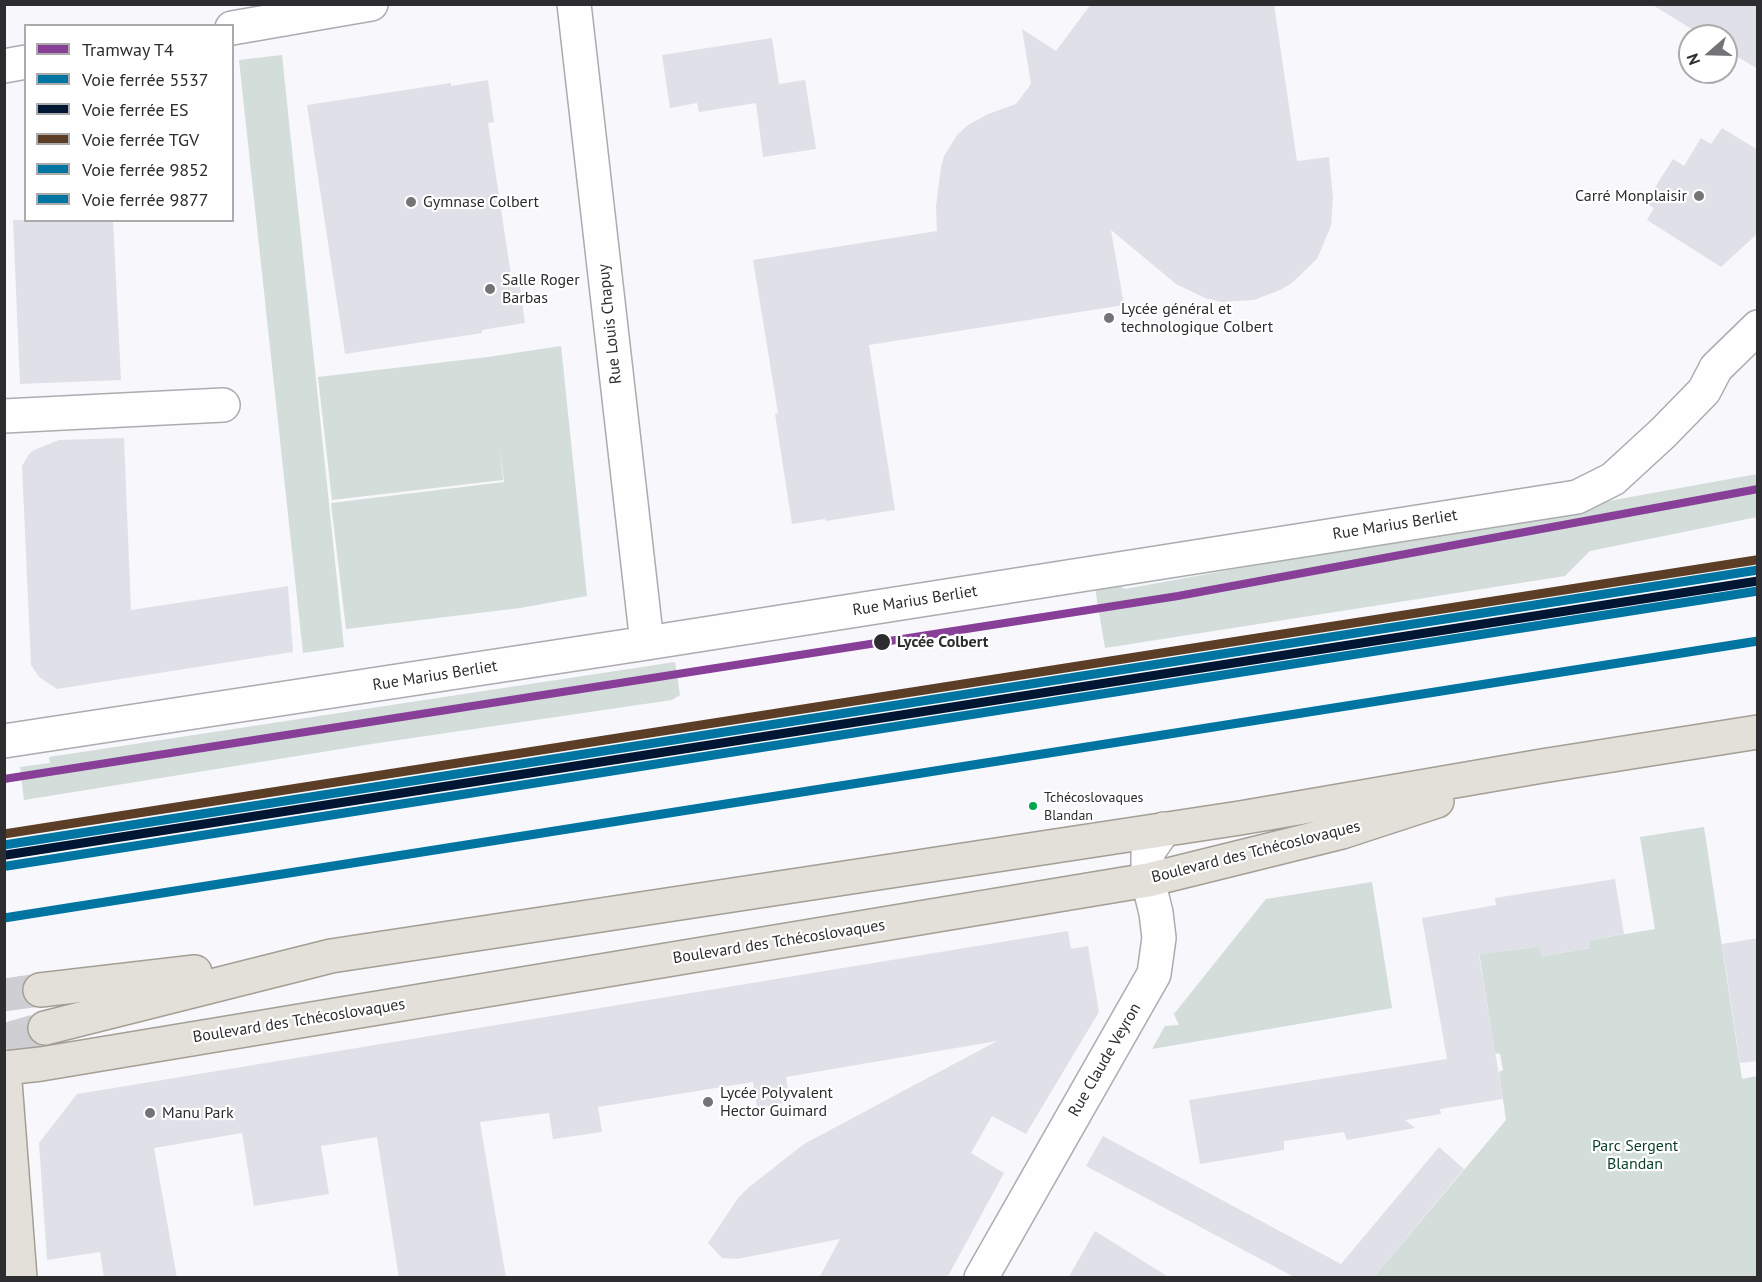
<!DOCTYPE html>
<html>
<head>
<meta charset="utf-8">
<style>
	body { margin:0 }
	#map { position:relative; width:1762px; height:1282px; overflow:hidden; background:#f7f7fc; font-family:"PT Sans",sans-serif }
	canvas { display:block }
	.frame { position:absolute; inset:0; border:6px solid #2d2d30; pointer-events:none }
	.legend { position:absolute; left:24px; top:24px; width:210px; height:198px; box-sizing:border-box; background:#fff; border:2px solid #ababac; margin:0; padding:8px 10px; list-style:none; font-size:18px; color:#2d2d30 }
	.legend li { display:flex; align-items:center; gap:12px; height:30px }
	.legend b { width:30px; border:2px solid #ababac }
	.north { position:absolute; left:1678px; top:24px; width:60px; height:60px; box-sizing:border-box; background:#fff; border:2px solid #ababac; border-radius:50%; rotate:250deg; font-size:16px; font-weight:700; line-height:24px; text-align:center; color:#2d2d30 }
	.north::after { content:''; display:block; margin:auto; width:21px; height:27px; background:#747477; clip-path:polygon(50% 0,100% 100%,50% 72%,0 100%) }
</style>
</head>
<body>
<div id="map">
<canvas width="1762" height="1282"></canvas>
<div class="frame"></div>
<ul class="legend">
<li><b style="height:8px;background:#873f98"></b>Tramway T4</li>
<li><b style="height:8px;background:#0075a1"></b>Voie ferrée 5537</li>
<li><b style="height:8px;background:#011633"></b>Voie ferrée ES</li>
<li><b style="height:8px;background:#5c3e26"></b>Voie ferrée TGV</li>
<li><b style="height:8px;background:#0075a1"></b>Voie ferrée 9852</li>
<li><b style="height:8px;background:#0075a1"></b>Voie ferrée 9877</li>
</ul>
<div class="north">N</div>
</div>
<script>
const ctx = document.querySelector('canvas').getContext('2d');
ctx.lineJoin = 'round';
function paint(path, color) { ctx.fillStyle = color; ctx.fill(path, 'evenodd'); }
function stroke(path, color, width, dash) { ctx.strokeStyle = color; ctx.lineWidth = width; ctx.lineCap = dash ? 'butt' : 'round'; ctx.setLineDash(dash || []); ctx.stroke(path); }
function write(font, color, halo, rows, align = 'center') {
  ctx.font = font + ' "PT Sans",sans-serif'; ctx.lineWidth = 4.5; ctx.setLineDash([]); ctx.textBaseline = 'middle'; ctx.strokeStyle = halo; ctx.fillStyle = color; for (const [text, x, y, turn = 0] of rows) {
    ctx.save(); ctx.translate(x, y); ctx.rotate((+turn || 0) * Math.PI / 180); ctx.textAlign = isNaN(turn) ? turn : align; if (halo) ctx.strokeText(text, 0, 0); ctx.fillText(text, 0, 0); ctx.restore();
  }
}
const green = new Path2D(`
	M 282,55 L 344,647 L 303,653 L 239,60 Z
	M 561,346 L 587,596 L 520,608 L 346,629 L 331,503 L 504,482 L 499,443 L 503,480 L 332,500 L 318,377 L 488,357 Z
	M 1757,474 L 1757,517 L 1590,551 L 1565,576 L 1105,648 L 1095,588 L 1117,584 L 1125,589 Z
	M 675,662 L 680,695 L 672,700 L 378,743 L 24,800 L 20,767 L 50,763 L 49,757 Z
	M 1704,827 L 1742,1079 L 1757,1076 L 1757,1277 L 1373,1278 L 1506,1120 L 1499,1072 L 1503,1070 L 1500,1054 L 1495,1053 L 1479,952 L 1506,951 L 1539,946 L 1542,956 L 1590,948 L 1590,940 L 1655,929 L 1640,837 Z
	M 1372,882 L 1392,1008 L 1152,1049 L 1165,1026 L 1179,1025 L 1174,1014 L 1266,899 Z`);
const building = new Path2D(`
	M 1091,4 L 1274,4 L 1297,161 L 1329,157 L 1333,198 L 1331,226 L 1317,259 L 1292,283 L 1280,290 L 1254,300 L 1221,302 L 1205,298 L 1176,284 L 1111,230 L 1124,305 L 869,345 L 895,510 L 826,521 L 825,519 L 792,524 L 775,414 L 778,413 L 753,260 L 937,231 L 936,207 L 941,167 L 944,156 L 957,135 L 968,125 L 988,114 L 1016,104 L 1031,84 L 1022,29 L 1056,51 Z
	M 1651,4 L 1758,4 L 1758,69 L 1726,50 L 1726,36 L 1703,36 Z
	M 772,38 L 779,84 L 805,80 L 816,149 L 763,157 L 756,103 L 699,112 L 697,103 L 670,108 L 662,55 Z
	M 488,80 L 494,122 L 488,123 L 512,282 L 519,281 L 525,323 L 482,330 L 482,333 L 345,354 L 307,105 L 451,83 L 451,86 Z
	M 1722,128 L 1758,150 L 1758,233 L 1721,267 L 1647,220 L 1654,208 L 1645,203 L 1673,159 L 1684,166 L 1701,138 L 1711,144 Z
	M 13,220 L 113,220 L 121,380 L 20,384 Z
	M 124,438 L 131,610 L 288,586 L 293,652 L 57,689 L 39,677 L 31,665 L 22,466 L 29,454 L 34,450 L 59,440 Z
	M 1615,879 L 1624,934 L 1590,940 L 1590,948 L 1541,956 L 1539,946 L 1479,955 L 1503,1099 L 1440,1109 L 1441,1114 L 1405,1120 L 1415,1128 L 1347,1140 L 1344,1132 L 1284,1141 L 1284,1150 L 1200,1164 L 1189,1100 L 1447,1059 L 1422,918 L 1496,905 L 1495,898 Z
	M 1068,931 L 1071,949 L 1088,946 L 1099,1012 L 1026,1134 L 992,1116 L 971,1153 L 1004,1173 L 947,1278 L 819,1278 L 840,1239 L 737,1259 L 722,1258 L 708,1243 L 738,1198 L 748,1188 L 804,1144 L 997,1041 L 786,1077 L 790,1102 L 757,1108 L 753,1082 L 598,1107 L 602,1132 L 553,1139 L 549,1113 L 480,1122 L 506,1278 L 399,1278 L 377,1137 L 321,1146 L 329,1194 L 254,1206 L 242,1133 L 154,1148 L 177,1278 L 104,1278 L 100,1252 L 47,1260 L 39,1143 L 77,1094 Z
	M 1758,938 L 1758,1061 L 1740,1063 L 1722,944 Z
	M 1103,1136 L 1341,1264 L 1439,1147 L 1464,1169 L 1373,1278 L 1296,1278 L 1086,1166 Z
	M 1095,1231 L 1170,1278 L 1068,1278 Z`);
const majorTunnel = new Path2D(`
	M 4,995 L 40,990
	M 4,1040 L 45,1028`);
const minor = new Path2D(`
	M 574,4 L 647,643
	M 232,28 L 371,4
	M 4,66 L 26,62
	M 4,416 L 223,405
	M 4,741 L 647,643 L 1577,497 L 1613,479 L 1663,433 L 1704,391 L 1716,368 L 1758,327
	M 981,1278 L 1154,974 L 1159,938 L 1156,913 L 1148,880 L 1148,852 L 1164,829`);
const major = new Path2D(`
	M 40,990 L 195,972
	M 45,1028 L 331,956 L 1240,818 L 1542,766 L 1758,732
	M 4,1068 L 20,1278
	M 5,1068 L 41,1064 L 1148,880 L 1342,832 L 1437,801`);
const rail1 = new Path2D(`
	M 4,845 L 1758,570`);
const rail2 = new Path2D(`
	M 6,855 L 1758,581`);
const rail3 = new Path2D(`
	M 4,834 L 1756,560`);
const rail4 = new Path2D(`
	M 4,918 L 1758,641`);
const rail5 = new Path2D(`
	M 7,866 L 1758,591`);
const tram1 = new Path2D(`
	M 4,779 L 1178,596 L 1758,489`);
const markers = [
	[1699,196,6,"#747477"],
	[411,202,6,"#747477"],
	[490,289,6,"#747477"],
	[1109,318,6,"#747477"],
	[882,642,9,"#2d2d30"],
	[1033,806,5,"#00a651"],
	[708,1102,6,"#747477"],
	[150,1113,6,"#747477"]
];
const busNames = [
	["Tchécoslovaques",1044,798],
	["Blandan",1044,816]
];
const poiNames = [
	["Carré Monplaisir",1687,196,"right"],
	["Gymnase Colbert",423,202],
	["Salle Roger",502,280],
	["Barbas",502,298],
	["Lycée général et",1121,309],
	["technologique Colbert",1121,327],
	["Lycée Polyvalent",720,1093],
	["Hector Guimard",720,1111],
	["Manu Park",162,1113]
];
const streetNames = [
	["Rue Louis Chapuy",610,324,-96],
	["Rue Marius Berliet",1395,525,-9],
	["Rue Marius Berliet",915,601,-9],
	["Rue Marius Berliet",435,676,-9],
	["Boulevard des Tchécoslovaques",1256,852,-14],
	["Boulevard des Tchécoslovaques",779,942,-9],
	["Boulevard des Tchécoslovaques",299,1021,-9],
	["Rue Claude Veyron",1105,1060,-60]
];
const stopNames = [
	["Lycée Colbert",897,642]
];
const parkNames = [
	["Parc Sergent",1635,1146],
	["Blandan",1635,1164]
];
paint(green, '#d3ddd9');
paint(building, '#e0e0e8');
stroke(majorTunnel, '#cfcfd3', 33, [33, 16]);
stroke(minor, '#acacb0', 36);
stroke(major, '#a39f95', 36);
stroke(minor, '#fefeff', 33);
stroke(major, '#e3e0da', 33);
stroke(rail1, '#0075a1', 9);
stroke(rail2, '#011633', 9);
stroke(rail3, '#5c3e26', 9);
stroke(rail4, '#0075a1', 9);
stroke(rail5, '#0075a1', 9);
stroke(tram1, '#873f98', 8);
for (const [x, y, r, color] of markers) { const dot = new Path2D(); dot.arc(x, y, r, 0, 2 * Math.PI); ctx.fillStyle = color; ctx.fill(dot); stroke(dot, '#fff', 2); }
write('14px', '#2d2d30', '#fff', busNames, 'left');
write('16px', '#2d2d30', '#fff', poiNames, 'left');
write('16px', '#2d2d30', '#fff', streetNames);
write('bold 16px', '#2d2d30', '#fff', stopNames, 'left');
write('16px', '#083f27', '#fff', parkNames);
</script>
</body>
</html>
